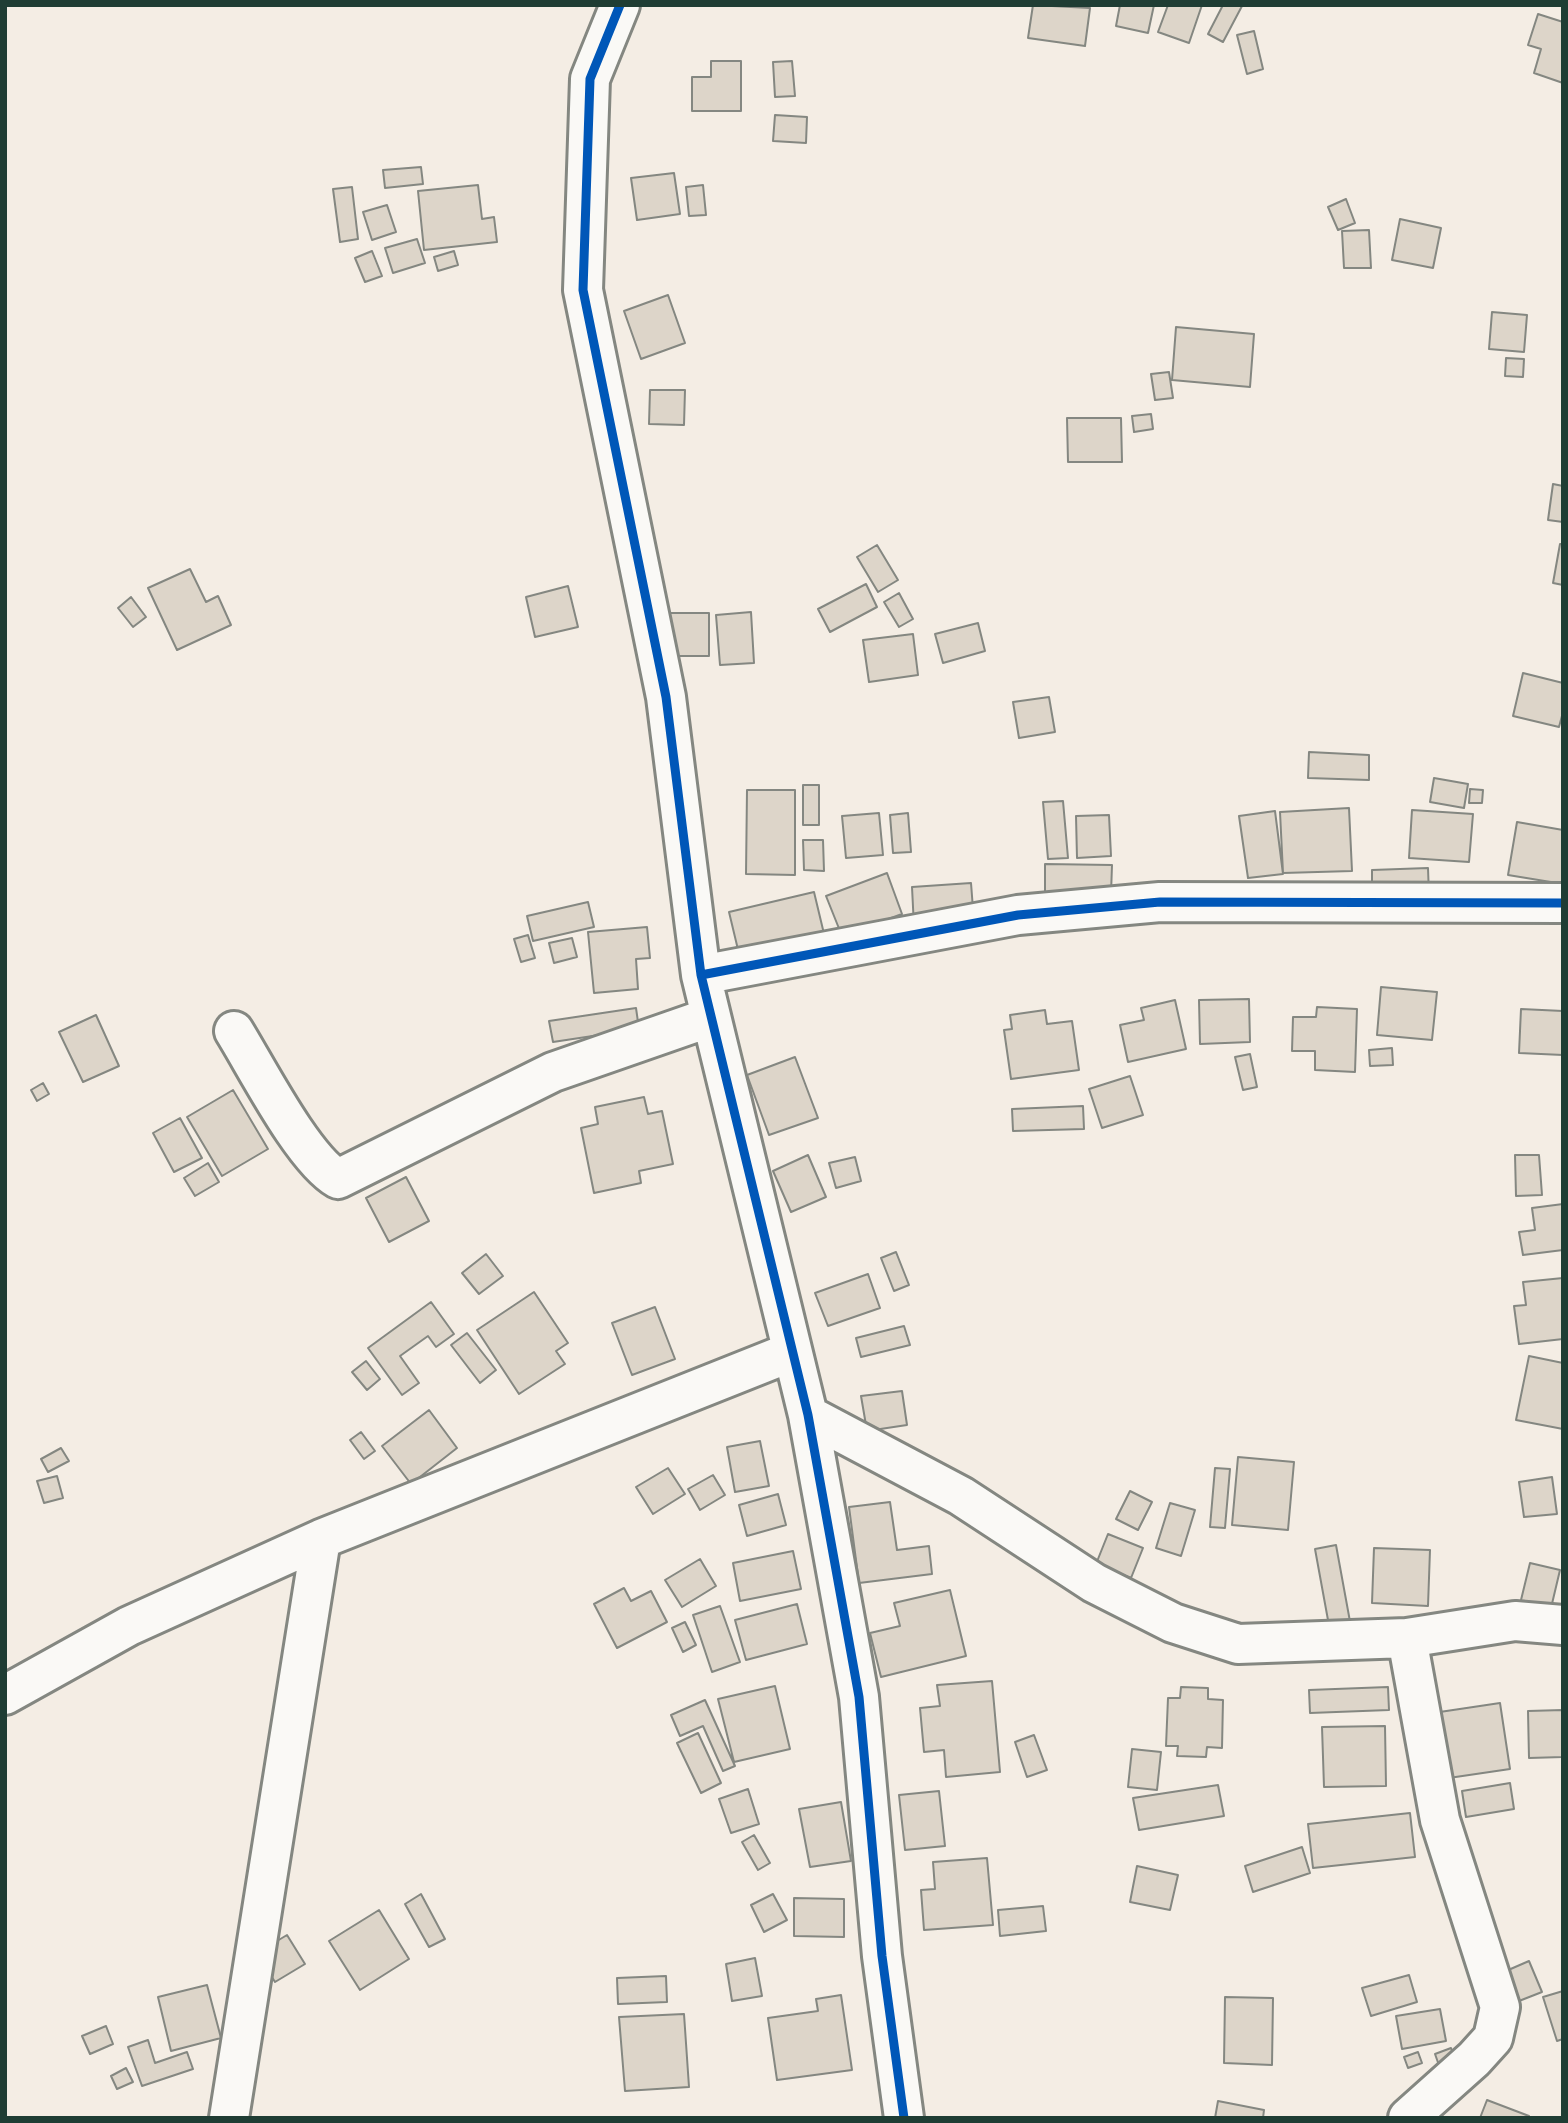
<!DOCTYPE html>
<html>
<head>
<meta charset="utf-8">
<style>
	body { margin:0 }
	#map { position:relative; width:1568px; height:2123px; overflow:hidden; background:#f4ede4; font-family:Kalam,sans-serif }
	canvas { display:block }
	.frame { position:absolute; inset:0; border:7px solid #1f3d34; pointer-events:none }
</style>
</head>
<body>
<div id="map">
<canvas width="1568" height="2123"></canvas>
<div class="frame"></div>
</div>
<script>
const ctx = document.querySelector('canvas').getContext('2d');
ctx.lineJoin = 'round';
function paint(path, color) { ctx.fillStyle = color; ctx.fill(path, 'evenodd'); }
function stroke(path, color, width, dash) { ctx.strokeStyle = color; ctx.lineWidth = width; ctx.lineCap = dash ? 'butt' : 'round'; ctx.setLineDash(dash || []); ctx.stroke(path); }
const building = new Path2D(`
	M 1033,5 L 1090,8 L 1085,46 L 1028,38 Z
	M 1120,5 L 1154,5 L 1148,33 L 1116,26 Z
	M 1168,5 L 1202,5 L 1189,43 L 1158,32 Z
	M 1223,5 L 1242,6 L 1223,42 L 1208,34 Z
	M 1538,14 L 1563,22 L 1563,83 L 1534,73 L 1541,49 L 1528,45 Z
	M 1254,31 L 1263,69 L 1247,74 L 1237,35 Z
	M 711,61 L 741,61 L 741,111 L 692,111 L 692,77 L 711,77 Z
	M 792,61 L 795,96 L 775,97 L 773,62 Z
	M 775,115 L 807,117 L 806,143 L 773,141 Z
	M 421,167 L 423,184 L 385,188 L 383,170 Z
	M 674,173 L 680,214 L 637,220 L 631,178 Z
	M 478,185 L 482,219 L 494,217 L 497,242 L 424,250 L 418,191 Z
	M 703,185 L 706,215 L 689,216 L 686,187 Z
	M 352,187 L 358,239 L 340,242 L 333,189 Z
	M 1346,199 L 1355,223 L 1338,230 L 1328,207 Z
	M 387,205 L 396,232 L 372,240 L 363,212 Z
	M 1400,219 L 1441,228 L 1433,268 L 1392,260 Z
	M 1369,230 L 1371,268 L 1344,268 L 1342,231 Z
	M 417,239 L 425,263 L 393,273 L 385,248 Z
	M 372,251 L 382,276 L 365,282 L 355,258 Z
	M 454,251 L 458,265 L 438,271 L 434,257 Z
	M 668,295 L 685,343 L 641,359 L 624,311 Z
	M 1492,312 L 1527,315 L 1524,352 L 1489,349 Z
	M 1176,327 L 1254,334 L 1250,387 L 1172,380 Z
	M 1506,358 L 1524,359 L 1523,377 L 1505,376 Z
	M 1169,372 L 1173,398 L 1155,400 L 1151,374 Z
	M 650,390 L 685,390 L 684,425 L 649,424 Z
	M 1151,414 L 1153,429 L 1134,432 L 1132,416 Z
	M 1067,418 L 1121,418 L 1122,462 L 1068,462 Z
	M 1553,484 L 1563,486 L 1563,522 L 1548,520 Z
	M 1560,544 L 1563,544 L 1563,585 L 1553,583 Z
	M 877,545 L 898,580 L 878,592 L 857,557 Z
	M 190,569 L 206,602 L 218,596 L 231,625 L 177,650 L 148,588 Z
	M 866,584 L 877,607 L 830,632 L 818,609 Z
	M 568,586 L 578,627 L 535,637 L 526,597 Z
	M 899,593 L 913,619 L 899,627 L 884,602 Z
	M 131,597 L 146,617 L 133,627 L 118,608 Z
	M 751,612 L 754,663 L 720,665 L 716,615 Z
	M 667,613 L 709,613 L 709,656 L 667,656 Z
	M 978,623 L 985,651 L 943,663 L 935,634 Z
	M 913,634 L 918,675 L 869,682 L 863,640 Z
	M 1523,673 L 1563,683 L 1563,712 L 1559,727 L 1513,716 Z
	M 1049,697 L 1055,732 L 1019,738 L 1013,702 Z
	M 1309,752 L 1369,755 L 1369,780 L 1308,778 Z
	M 1434,778 L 1468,784 L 1464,808 L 1430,802 Z
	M 803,785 L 819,785 L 819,825 L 803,825 Z
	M 1470,789 L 1483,790 L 1482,803 L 1469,803 Z
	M 747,790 L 795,790 L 795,875 L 746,874 Z
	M 1063,801 L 1068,858 L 1048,859 L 1043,802 Z
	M 1349,808 L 1352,871 L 1283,873 L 1280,812 Z
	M 1412,810 L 1473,814 L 1469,862 L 1409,858 Z
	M 1275,811 L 1283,874 L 1248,878 L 1239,816 Z
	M 879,813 L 883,855 L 846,858 L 842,816 Z
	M 908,813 L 911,852 L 893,853 L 890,815 Z
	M 1109,815 L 1111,856 L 1077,858 L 1076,816 Z
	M 1517,822 L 1563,830 L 1563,884 L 1508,875 Z
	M 803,840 L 823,840 L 824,871 L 804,870 Z
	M 1045,864 L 1112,865 L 1111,894 L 1045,893 Z
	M 1428,868 L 1429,896 L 1372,897 L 1372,870 Z
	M 887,873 L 902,914 L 842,936 L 826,896 Z
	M 971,883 L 974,922 L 914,927 L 912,887 Z
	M 814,892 L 825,938 L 740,958 L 729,912 Z
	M 588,902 L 594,927 L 533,941 L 527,916 Z
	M 647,927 L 650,958 L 636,959 L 638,989 L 594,993 L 588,932 Z
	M 528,935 L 535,958 L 521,962 L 514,939 Z
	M 572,938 L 577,957 L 554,963 L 549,943 Z
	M 1381,987 L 1437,992 L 1432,1040 L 1377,1035 Z
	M 1249,999 L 1250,1042 L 1200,1044 L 1199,1000 Z
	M 1175,1000 L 1186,1049 L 1128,1062 L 1120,1025 L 1144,1020 L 1141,1008 Z
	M 1317,1007 L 1357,1009 L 1355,1072 L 1315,1070 L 1315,1051 L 1292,1051 L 1293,1017 L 1316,1017 Z
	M 636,1008 L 639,1029 L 553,1042 L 549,1021 Z
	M 1521,1009 L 1563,1011 L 1563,1055 L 1519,1053 Z
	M 1045,1010 L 1047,1024 L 1072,1021 L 1079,1070 L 1011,1079 L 1004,1030 L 1012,1029 L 1010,1015 Z
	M 96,1015 L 119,1066 L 83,1082 L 59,1032 Z
	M 1392,1048 L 1393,1065 L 1370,1066 L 1369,1050 Z
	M 1250,1054 L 1257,1087 L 1243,1090 L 1235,1057 Z
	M 795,1057 L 818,1118 L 769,1135 L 747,1075 Z
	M 1130,1076 L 1143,1115 L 1102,1128 L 1089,1089 Z
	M 43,1083 L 49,1094 L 37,1101 L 31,1090 Z
	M 233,1090 L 268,1149 L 222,1176 L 187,1117 Z
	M 644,1097 L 648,1114 L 662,1111 L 673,1164 L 639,1171 L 641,1183 L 594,1193 L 581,1128 L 598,1124 L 595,1107 Z
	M 1083,1106 L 1084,1129 L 1013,1131 L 1012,1109 Z
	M 180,1118 L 202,1158 L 174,1172 L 153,1133 Z
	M 808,1155 L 826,1197 L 791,1212 L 773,1171 Z
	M 1515,1155 L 1539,1155 L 1542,1195 L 1516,1196 Z
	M 855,1157 L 861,1181 L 836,1188 L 829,1163 Z
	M 208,1163 L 219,1182 L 195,1196 L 184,1178 Z
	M 406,1177 L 429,1221 L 389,1242 L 366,1198 Z
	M 1563,1204 L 1563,1250 L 1523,1255 L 1519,1232 L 1535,1230 L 1532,1208 Z
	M 896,1252 L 909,1285 L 894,1291 L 881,1258 Z
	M 486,1254 L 503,1276 L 479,1294 L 462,1273 Z
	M 868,1274 L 880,1308 L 828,1326 L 815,1293 Z
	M 1563,1278 L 1563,1339 L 1519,1344 L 1514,1306 L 1526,1305 L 1523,1282 Z
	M 534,1292 L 568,1343 L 556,1351 L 565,1364 L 519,1394 L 477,1330 Z
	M 431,1302 L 454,1334 L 436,1347 L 428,1336 L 400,1356 L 419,1383 L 402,1395 L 368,1348 Z
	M 655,1307 L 675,1359 L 632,1375 L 612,1323 Z
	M 904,1326 L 910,1345 L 861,1357 L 856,1338 Z
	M 467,1333 L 496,1370 L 480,1383 L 451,1345 Z
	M 1529,1356 L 1563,1363 L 1563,1429 L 1516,1420 Z
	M 366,1361 L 380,1379 L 367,1390 L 352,1372 Z
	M 902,1391 L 907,1425 L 867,1431 L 861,1396 Z
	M 429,1410 L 457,1448 L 411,1484 L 382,1446 Z
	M 361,1432 L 375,1451 L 364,1459 L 350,1440 Z
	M 760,1441 L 769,1486 L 735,1492 L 727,1447 Z
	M 61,1448 L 69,1461 L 48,1472 L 41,1459 Z
	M 1238,1457 L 1294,1462 L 1288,1530 L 1232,1525 Z
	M 668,1468 L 685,1494 L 653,1514 L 636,1487 Z
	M 1215,1468 L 1230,1469 L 1225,1528 L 1210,1527 Z
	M 713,1475 L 725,1495 L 700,1510 L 688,1489 Z
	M 57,1476 L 63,1498 L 44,1503 L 37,1481 Z
	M 1552,1477 L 1557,1514 L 1524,1517 L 1519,1482 Z
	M 1130,1491 L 1152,1502 L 1138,1530 L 1116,1519 Z
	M 778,1494 L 786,1525 L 747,1536 L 739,1505 Z
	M 890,1502 L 897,1550 L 929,1546 L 932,1574 L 859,1583 L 849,1507 Z
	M 1170,1503 L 1195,1510 L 1181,1556 L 1156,1548 Z
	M 1108,1534 L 1143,1548 L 1131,1578 L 1096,1564 Z
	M 1336,1545 L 1351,1627 L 1330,1631 L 1315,1549 Z
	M 1374,1548 L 1430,1550 L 1428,1606 L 1372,1603 Z
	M 793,1551 L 801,1589 L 740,1601 L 733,1563 Z
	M 700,1559 L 716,1586 L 682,1607 L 665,1580 Z
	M 1530,1563 L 1560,1570 L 1551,1608 L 1521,1600 Z
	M 624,1588 L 631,1601 L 651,1591 L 667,1622 L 617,1648 L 594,1604 Z
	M 950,1590 L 966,1656 L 881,1677 L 870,1633 L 900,1626 L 894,1603 Z
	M 797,1604 L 807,1644 L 746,1660 L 735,1620 Z
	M 720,1606 L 740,1662 L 712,1672 L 693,1615 Z
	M 685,1622 L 696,1645 L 683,1652 L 672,1628 Z
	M 992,1681 L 1000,1772 L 946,1777 L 944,1750 L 924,1752 L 920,1708 L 940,1706 L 937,1685 Z
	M 775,1686 L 790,1749 L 734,1762 L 718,1699 Z
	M 1181,1687 L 1208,1688 L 1208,1699 L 1223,1700 L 1222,1748 L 1207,1747 L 1206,1757 L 1177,1756 L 1178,1746 L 1166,1746 L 1168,1698 L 1180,1698 Z
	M 1388,1687 L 1389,1710 L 1310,1713 L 1309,1690 Z
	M 705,1700 L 735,1766 L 723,1771 L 703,1726 L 680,1736 L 671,1715 Z
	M 1500,1703 L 1510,1769 L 1442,1779 L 1433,1713 Z
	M 1563,1710 L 1563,1757 L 1529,1758 L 1528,1711 Z
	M 1385,1726 L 1386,1786 L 1324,1787 L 1322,1727 Z
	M 698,1733 L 721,1783 L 701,1793 L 677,1743 Z
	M 1034,1735 L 1047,1770 L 1027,1777 L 1015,1742 Z
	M 1132,1749 L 1161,1752 L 1157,1790 L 1128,1787 Z
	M 1510,1783 L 1514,1809 L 1466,1817 L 1462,1791 Z
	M 1218,1785 L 1224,1816 L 1139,1830 L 1133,1798 Z
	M 748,1789 L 759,1824 L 731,1833 L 719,1799 Z
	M 939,1791 L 945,1846 L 905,1850 L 899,1795 Z
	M 841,1802 L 851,1861 L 810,1867 L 799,1809 Z
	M 1410,1813 L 1415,1857 L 1313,1868 L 1308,1824 Z
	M 754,1835 L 770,1863 L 758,1870 L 742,1842 Z
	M 1302,1847 L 1310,1873 L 1253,1892 L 1245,1866 Z
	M 987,1858 L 993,1925 L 924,1930 L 921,1890 L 935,1889 L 933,1862 Z
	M 1137,1866 L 1178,1875 L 1170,1910 L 1130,1902 Z
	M 421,1894 L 445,1939 L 429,1947 L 405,1904 Z
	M 773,1894 L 787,1920 L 764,1932 L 751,1905 Z
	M 794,1898 L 844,1899 L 844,1937 L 794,1936 Z
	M 1043,1906 L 1046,1931 L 1000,1936 L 998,1910 Z
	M 379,1910 L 409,1959 L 360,1990 L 329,1941 Z
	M 287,1935 L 305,1964 L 275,1982 L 257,1953 Z
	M 755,1958 L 762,1996 L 732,2001 L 726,1964 Z
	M 1529,1961 L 1542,1992 L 1519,2001 L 1506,1971 Z
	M 1409,1975 L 1417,2002 L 1371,2016 L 1362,1988 Z
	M 666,1976 L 667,2002 L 618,2004 L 617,1978 Z
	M 207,1985 L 221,2038 L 171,2051 L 158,1997 Z
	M 1563,1991 L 1563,2039 L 1557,2041 L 1543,1997 Z
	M 841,1995 L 852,2070 L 777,2080 L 768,2018 L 818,2011 L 816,1999 Z
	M 1225,1997 L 1273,1998 L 1272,2065 L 1224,2063 Z
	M 1440,2009 L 1446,2041 L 1402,2049 L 1396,2016 Z
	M 684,2014 L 689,2087 L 625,2091 L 619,2017 Z
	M 106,2026 L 113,2044 L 90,2054 L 82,2036 Z
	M 148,2040 L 155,2063 L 187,2052 L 193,2069 L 142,2086 L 128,2047 Z
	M 1451,2048 L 1458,2066 L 1441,2071 L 1435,2054 Z
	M 1418,2052 L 1422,2063 L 1408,2068 L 1404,2057 Z
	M 126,2068 L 133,2082 L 117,2089 L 111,2076 Z
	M 1487,2100 L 1529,2116 L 1529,2118 L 1480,2118 Z
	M 1218,2101 L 1264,2110 L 1263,2118 L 1215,2118 Z`);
const minor = new Path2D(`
	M 620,5 L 590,79 L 583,290 L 666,697 L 701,975 L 808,1415 L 859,1697 L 882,1956 L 904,2118
	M 701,975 L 1018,915 L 1160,902 L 1563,903
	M 234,1031 C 257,1068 303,1159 338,1179 L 553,1072 L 711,1017
	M 808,1415 L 961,1496 L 1094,1583 L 1173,1623 L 1238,1644 L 1407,1638 L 1515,1621 L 1563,1625
	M 1407,1638 L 1440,1820 L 1500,2007 L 1493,2038 L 1474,2059 L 1408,2118
	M 5,1695 L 129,1626 L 321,1539 L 791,1352
	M 229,2118 L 321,1539`);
const cycleway = new Path2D(`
	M 620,5 L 590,79 L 583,290 L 666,697 L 701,975 L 808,1415 L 859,1697 L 882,1956 L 904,2118
	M 701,975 L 1018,915 L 1160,902 L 1563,903`);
paint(building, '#ddd5c9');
stroke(building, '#848781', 2);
stroke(minor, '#848781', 44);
stroke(minor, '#faf9f6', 38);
stroke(cycleway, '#0057b8', 9);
</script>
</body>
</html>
